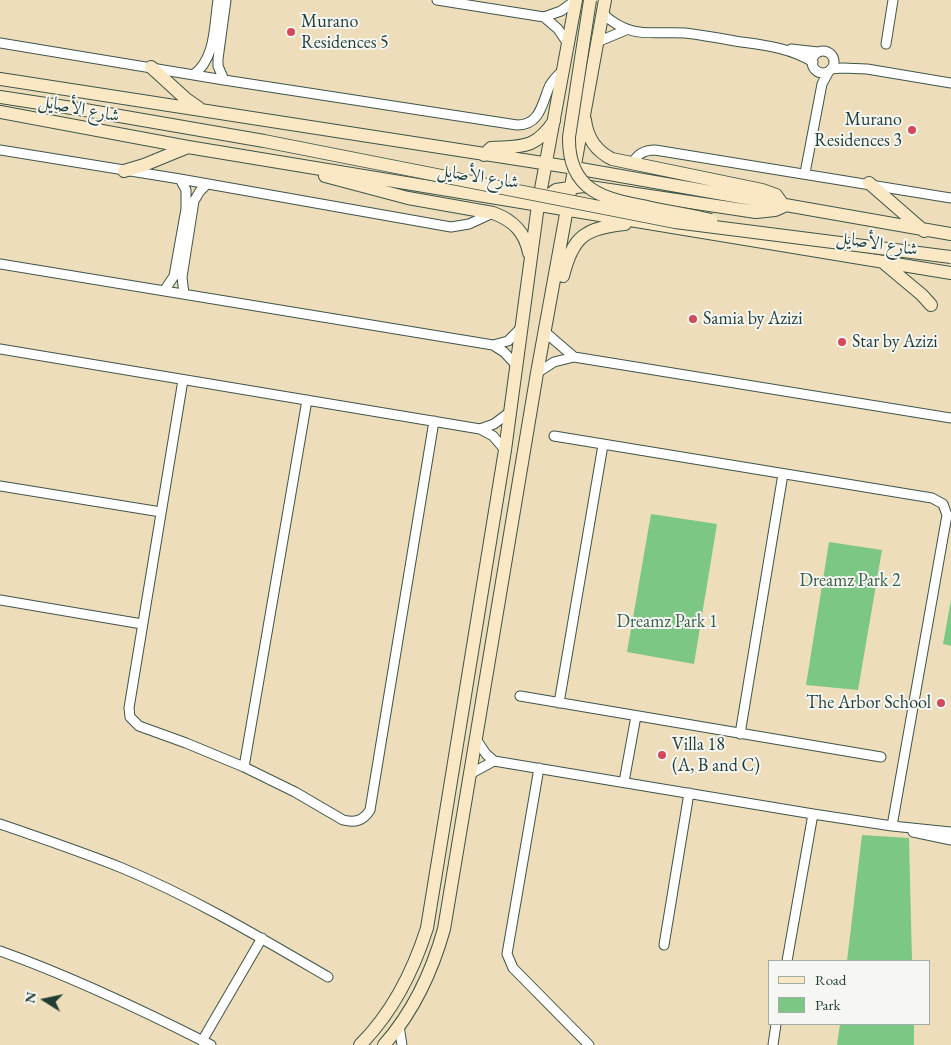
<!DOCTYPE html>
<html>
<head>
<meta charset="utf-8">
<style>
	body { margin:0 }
	#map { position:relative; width:951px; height:1045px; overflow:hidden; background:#edddba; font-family:"EB Garamond",serif }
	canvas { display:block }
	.legend { position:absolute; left:768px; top:960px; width:162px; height:65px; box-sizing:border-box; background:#f6f6f2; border:1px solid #a0aca6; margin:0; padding:6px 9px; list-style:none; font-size:15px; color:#1f3d34 }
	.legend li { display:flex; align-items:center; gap:10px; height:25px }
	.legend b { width:25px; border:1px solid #a0aca6 }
	.north { position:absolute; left:20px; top:975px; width:50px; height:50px; -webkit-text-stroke:4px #f6f6f2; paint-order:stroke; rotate:280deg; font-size:14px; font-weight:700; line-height:20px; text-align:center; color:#1f3d34 }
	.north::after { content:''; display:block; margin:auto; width:18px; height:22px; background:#1f3d34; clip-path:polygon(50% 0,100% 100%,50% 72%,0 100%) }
</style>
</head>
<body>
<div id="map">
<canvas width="951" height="1045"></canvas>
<ul class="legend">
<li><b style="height:6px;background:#fae7c3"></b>Road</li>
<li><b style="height:14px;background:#7dc785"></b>Park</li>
</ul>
<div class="north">N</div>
</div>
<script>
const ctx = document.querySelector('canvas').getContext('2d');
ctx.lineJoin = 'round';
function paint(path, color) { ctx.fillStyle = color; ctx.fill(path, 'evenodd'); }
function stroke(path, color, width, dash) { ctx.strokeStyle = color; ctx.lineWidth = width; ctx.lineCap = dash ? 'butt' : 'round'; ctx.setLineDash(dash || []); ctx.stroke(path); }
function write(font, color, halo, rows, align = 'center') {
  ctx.font = font + ' "EB Garamond",Amiri,serif'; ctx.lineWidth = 4; ctx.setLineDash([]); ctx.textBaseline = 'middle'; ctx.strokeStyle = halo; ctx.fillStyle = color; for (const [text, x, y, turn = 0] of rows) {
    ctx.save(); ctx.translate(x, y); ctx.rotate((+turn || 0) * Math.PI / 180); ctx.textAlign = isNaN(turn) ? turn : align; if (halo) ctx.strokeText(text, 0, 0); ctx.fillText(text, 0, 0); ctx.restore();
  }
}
const green = new Path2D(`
	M 651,514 L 717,524 L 694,664 L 627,652 Z
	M 829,542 L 882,550 L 858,690 L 806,685 Z
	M 951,600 L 951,646 L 943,644 Z
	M 862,835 L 909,838 L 912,961 L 847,961 Z
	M 840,1024 L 914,1024 L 914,1045 L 837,1045 Z`);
const street = new Path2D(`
	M 437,0 L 544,17 L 558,29 L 568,44
	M 602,13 C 631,40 651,31 685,33 C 702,35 719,38 735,41 C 762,45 789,47 813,62
	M 544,17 L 561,11 L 576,0
	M 597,42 L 626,30
	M 0,43 L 224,80 L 517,125 C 541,125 542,102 550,85 C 554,79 558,74 564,70
	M 886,44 L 893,0
	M 791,49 L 818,52
	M812 62a11 11 0 1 1 22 0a11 11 0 1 1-22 0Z
	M 831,69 L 842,68 L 867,69 L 951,83
	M 193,75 C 216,59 214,25 218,0
	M 224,80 L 218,66 L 218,59 L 226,0
	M 0,150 L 180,179 L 451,227 L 469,224 L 493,213
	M 632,164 C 637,154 644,150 655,150 L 951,198
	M 805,173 L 822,84 L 829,71
	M 0,264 L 493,345 L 508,341 L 520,329
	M 164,291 L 174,276 L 186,209 L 186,190 L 180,179
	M 184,294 L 182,277 L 194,201 L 200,191 L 207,184
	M 545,332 L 574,357
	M 493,345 L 504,352 L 517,366
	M 0,349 L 480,429 L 493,436 L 505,450
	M 537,373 L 554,362 L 574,357 L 951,418
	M 183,380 L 129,708 L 130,717 L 139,726 L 186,743 L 244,767 L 295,792 L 343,820 C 355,823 363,821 370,810 L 434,421
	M 480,429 L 494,424 L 510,412
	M 554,436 L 932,498 L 943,504 L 947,515 L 892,826
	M 0,486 L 161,512
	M 0,600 L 142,624
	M 520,696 L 881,757
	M 559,703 L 603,445
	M 740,734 L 783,474
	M 476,739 L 486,754 L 494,761
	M 244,767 L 307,400
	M 539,768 L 507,954 L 513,968 L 589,1045
	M 470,774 L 494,761 L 813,814 L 892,826 L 951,832
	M 624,782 L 636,716
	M 0,824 C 41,838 82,852 122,868 C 194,898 261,938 328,977
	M 913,832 L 951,840
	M 664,945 L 689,793
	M 0,951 C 73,977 142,1010 211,1045
	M 787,961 L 813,814
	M 399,1026 L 402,1045
	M 202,1041 L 262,938
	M 773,1045 L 776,1024`);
const secondary = new Path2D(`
	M 151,67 L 186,99 L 199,108
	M 0,79 L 575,168 L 951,234
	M 0,97 L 85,110
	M 0,112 L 188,147 L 951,273
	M 585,120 C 587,137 596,151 612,159 L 762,190 L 776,195 L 784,206
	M 484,155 L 491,148 C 520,146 535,150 554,121
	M 124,171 L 144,165 L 188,147
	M 325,176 L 408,198 L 493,213 C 513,220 525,232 529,253
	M 869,183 L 924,231
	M 541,201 L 556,190 L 583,186 L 756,212 L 775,210 L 782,207
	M 885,264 L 922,295 L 931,305
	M 563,276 C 573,236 585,228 625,224
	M 360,1045 C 393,1012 413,972 427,928 L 505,450 L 538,205 L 576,0
	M 384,1045 C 414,1011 432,972 444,929 L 537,373 L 605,0`);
const secondaryBridge = new Path2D(`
	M 590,0 L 569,137 C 568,191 604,199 647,207 C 669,212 690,215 711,220
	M 85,110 L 264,141 L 675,222 L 951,257`);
const markers = [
	[291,32,5,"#d1495b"],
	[912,130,5,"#d1495b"],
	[693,319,5,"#d1495b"],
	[842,342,5,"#d1495b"],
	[941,703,5,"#d1495b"],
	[662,755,5,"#d1495b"]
];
const poiNames = [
	["Murano",301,22],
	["Residences 5",301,43],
	["Murano",902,120,"right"],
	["Residences 3",902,141,"right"],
	["Samia by Azizi",703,319],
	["Star by Azizi",852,342],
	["The Arbor School",931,703,"right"],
	["Villa 18",672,745],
	["(A, B and C)",672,766]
];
const streetNames = [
	["شارع الأصايل",79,109,11],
	["شارع الأصايل",478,177,9],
	["شارع الأصايل",877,244,9]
];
const parkNames = [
	["Dreamz Park 2",850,581],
	["Dreamz Park 1",667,622]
];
paint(green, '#7dc785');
stroke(street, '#3e5548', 11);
stroke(secondary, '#3e5548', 14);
stroke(street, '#fff', 9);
stroke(secondary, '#fae7c3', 12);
stroke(secondaryBridge, '#3e5548', 14, []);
stroke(secondaryBridge, '#fae7c3', 12);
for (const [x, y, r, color] of markers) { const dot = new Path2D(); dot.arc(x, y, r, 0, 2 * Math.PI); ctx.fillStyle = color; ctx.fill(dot); stroke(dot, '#f6f6f2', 2); }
write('18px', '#1f3d34', '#f6f6f2', poiNames, 'left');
write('18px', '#1f3d34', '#f6f6f2', streetNames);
write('18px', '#366048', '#f6f6f2', parkNames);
</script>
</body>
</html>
